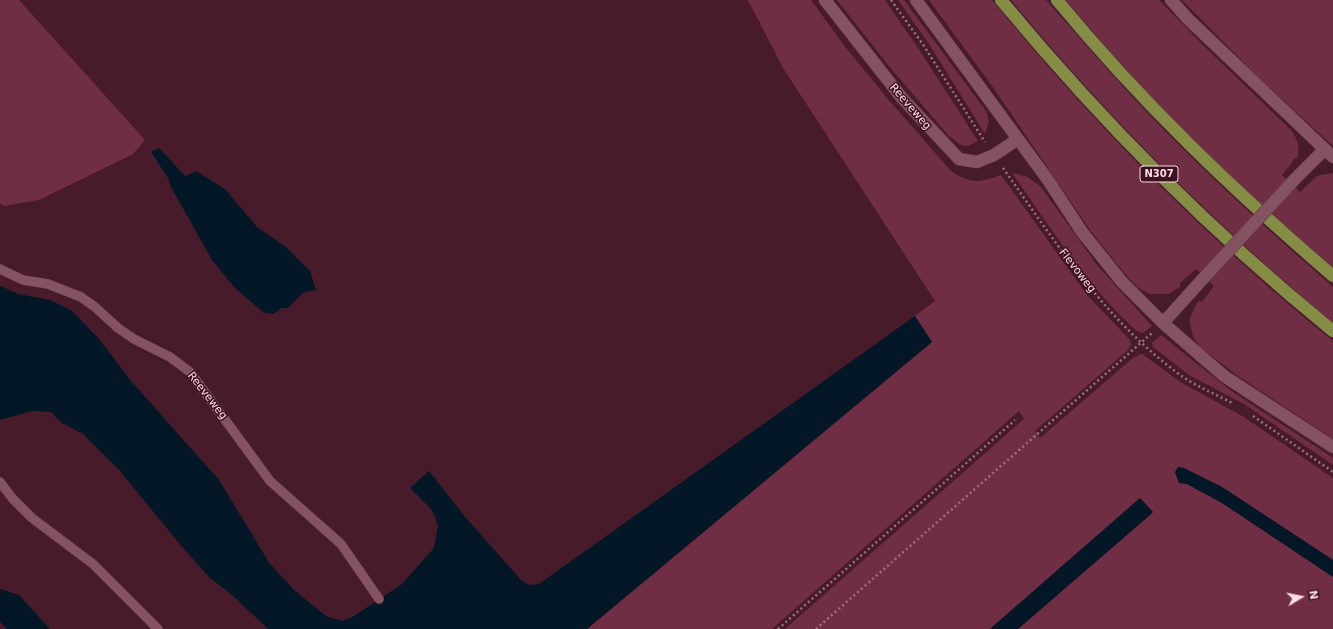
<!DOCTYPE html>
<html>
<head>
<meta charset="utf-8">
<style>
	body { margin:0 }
	#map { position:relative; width:1333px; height:629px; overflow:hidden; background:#481b2a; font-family:"DejaVu Sans",sans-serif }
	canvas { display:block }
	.north { position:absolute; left:1281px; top:577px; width:40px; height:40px; -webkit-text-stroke:3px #3d1121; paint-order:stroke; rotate:80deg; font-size:11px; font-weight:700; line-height:16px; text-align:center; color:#fbdce4 }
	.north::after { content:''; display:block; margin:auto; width:14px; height:18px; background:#fbdce4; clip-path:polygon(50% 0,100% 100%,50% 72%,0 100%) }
</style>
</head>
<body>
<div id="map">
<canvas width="1333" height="629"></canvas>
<div class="north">N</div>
</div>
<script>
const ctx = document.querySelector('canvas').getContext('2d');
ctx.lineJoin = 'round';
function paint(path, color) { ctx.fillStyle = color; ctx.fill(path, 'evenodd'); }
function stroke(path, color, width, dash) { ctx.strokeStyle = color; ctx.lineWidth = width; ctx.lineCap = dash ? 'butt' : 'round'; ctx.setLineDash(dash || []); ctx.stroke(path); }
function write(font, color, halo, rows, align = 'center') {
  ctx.font = font + ' "DejaVu Sans",sans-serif'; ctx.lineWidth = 3; ctx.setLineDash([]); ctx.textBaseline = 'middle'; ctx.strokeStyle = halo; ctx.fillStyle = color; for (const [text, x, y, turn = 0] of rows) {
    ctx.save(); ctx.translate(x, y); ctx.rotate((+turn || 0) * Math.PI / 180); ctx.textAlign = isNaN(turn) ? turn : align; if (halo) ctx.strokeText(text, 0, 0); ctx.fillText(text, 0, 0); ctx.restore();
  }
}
const green = new Path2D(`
	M 0,0 L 19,0 L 145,140 L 133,154 L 39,200 L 4,206 L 0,203 Z
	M 748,0 L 811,0 L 843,44 L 887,98 L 951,171 C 970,184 980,183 1001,175 L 1087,295 L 1130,340 L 1131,345 L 1128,350 L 1035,431 L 1040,438 L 1133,358 L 1142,354 L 1182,383 L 1244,417 L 1333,478 L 1333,560 L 1222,487 L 1184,468 L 1178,467 L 1175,472 L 1179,483 L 1187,484 L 1222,503 L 1333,577 L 1333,629 L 1018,629 L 1153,512 L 1140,498 L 990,629 L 785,629 L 1024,419 L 1019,411 L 772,629 L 587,629 L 932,342 L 915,316 L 935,301 L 783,68 Z
	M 837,0 L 885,0 L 918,48 L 978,141 L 968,146 L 961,145 L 948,135 L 888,65 Z
	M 898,0 L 904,0 L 986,111 L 989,122 L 985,134 L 929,44 Z
	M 929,0 L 992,0 C 1094,125 1208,240 1333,341 L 1333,439 L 1238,376 L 1200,347 L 1193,336 L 1190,324 L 1190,317 L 1197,303 L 1199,301 L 1202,302 L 1214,286 L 1196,269 L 1180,283 L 1180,287 L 1168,294 L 1150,294 L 1138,288 L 1125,274 L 1090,230 L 995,90 Z
	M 1011,0 L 1046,0 C 1087,46 1127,93 1171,137 C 1223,189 1277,238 1333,287 L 1333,323 C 1216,225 1108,118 1011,0 Z
	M 1066,0 L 1159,0 L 1207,49 L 1291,130 C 1298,139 1300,149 1297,159 L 1294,158 L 1292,163 L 1282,175 L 1300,192 L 1315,178 L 1316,176 L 1333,173 L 1333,268 C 1236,188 1147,97 1066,0 Z
	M 1182,0 L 1333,0 L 1333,146 L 1260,79 Z
	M 1012,173 L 1028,177 L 1041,187 L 1097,265 L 1152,326 L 1143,333 L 1138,332 C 1087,287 1051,228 1012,173 Z
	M 1161,335 L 1230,390 L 1333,458 L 1333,465 L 1244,404 L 1189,375 L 1153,347 L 1152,343 Z`);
const water = new Path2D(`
	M 159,148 L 185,176 L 196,171 L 225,189 L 257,227 L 286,247 L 310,271 L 316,290 L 304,292 L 288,308 L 282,308 L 273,314 L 264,313 L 234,287 L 212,260 L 171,187 L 168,178 L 151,152 Z
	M 0,286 L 18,294 L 50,300 L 71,310 L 100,340 L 131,381 L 219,480 L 270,564 L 295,591 L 326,616 L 342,621 L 354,616 L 402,584 L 434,548 L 438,525 L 432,510 L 410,488 L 429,471 L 466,518 L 522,581 L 530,585 L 539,584 L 915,316 L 932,342 L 587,629 L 268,629 L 232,595 L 209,577 L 184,549 L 119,470 L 83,434 L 62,423 L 51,412 L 33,411 L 0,420 Z
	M 1178,467 L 1184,468 L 1222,487 L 1333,560 L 1333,577 L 1222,503 L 1187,484 L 1179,483 L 1175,472 Z
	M 1140,498 L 1153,512 L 1150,515 L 1018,629 L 990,629 Z
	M 0,589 L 19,595 L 50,629 L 7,629 L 0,622 Z`);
const path = new Path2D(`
	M 891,0 L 924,46 L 985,142
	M 1003,168 C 1054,240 1103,317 1175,371 C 1192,385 1214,393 1234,404
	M 1253,416 L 1333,472
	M 778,629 L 1015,420
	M 816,629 L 1152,333`);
const service = new Path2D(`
	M 0,269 L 23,280 L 48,284 L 81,297 L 95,307 L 118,328 L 134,339 L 170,357 L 190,372 L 270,481 L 341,544 L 379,599
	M 0,482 L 13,499 L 32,518 L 93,564 L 158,629`);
const minor = new Path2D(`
	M 825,0 L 902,98 L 959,159 L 977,162 L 994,155 L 1018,139
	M 916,0 L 1048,180 L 1082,232 L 1122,282 L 1163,323 L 1224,376 L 1333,447
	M 1171,0 L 1188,19 L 1333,157
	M 1295,179 L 1324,150
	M 1163,323 L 1200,282`);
const trunk = new Path2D(`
	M 1001,0 C 1101,121 1211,232 1333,331
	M 1057,0 C 1141,102 1233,190 1333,276`);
const minorBridge = new Path2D(`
	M 1200,282 L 1295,179`);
const shields = [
	[1159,174,38]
];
const shieldNames = [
	["N307",1159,174]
];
const streetNames = [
	["Reeveweg",910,107,49],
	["Flevoweg",1077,271,52],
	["Reeveweg",207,396,52]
];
paint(green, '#702e45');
paint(water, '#031726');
stroke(service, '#623b49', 10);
stroke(minor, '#623b49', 13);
stroke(trunk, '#623b49', 13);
stroke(path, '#99727e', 2.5, [2, 3]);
stroke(service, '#855261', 9);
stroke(minor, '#855261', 12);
stroke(trunk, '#858d44', 12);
stroke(minorBridge, '#623b49', 13, []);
stroke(minorBridge, '#855261', 12);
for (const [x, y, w] of shields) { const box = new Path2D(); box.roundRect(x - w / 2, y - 8, w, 16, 3); ctx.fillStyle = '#3d1121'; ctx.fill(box); stroke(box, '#fbdce4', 1); }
write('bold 10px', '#fbdce4', null, shieldNames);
write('11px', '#fbdce4', '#3d1121', streetNames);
</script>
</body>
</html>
